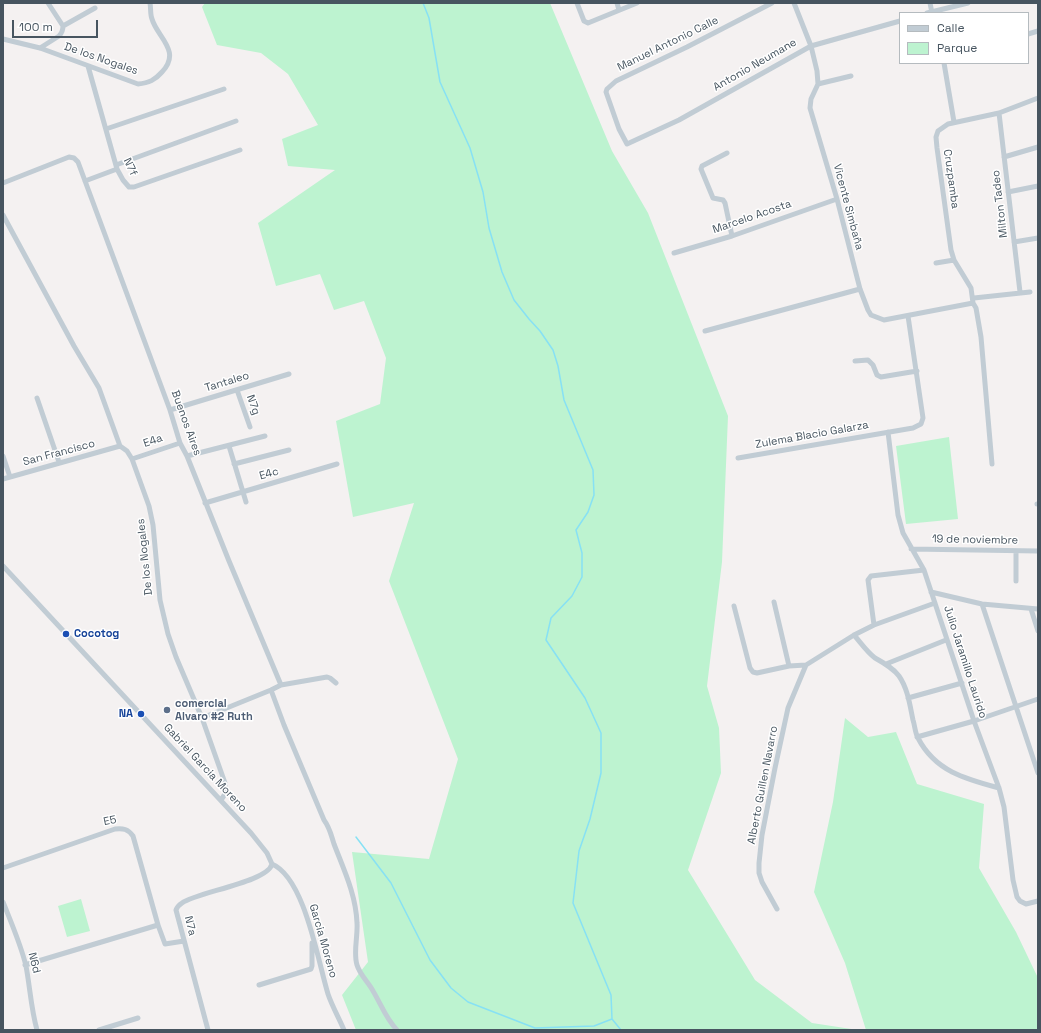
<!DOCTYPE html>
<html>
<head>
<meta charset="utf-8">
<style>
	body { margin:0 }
	#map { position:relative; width:1041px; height:1033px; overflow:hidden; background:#f4f1f1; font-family:"Space Grotesk",sans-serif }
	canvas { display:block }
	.frame { position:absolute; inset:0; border:4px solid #475560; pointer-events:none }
	.legend { position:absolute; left:899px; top:12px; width:130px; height:52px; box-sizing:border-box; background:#fff; border:1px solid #b5bbbf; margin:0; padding:5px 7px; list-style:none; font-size:12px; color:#475560 }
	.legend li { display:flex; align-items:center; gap:8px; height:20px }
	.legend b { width:20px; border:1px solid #b5bbbf }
	.scale { position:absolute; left:12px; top:20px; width:86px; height:18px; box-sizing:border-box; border:2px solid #475560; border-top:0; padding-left:5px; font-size:12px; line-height:14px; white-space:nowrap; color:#475560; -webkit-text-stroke:3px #fff; paint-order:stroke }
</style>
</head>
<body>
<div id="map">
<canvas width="1041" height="1033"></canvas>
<div class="frame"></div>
<ul class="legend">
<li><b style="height:5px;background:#c1ccd4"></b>Calle</li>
<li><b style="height:11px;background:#bdf3d0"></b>Parque</li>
</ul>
<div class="scale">100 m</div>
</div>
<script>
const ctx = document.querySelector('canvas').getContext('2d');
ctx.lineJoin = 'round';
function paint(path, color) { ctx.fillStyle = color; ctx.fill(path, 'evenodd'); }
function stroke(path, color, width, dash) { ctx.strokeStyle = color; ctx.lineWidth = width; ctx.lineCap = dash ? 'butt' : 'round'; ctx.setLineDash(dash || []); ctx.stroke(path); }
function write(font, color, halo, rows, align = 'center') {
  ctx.font = font + ' "Space Grotesk",sans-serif'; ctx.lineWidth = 3; ctx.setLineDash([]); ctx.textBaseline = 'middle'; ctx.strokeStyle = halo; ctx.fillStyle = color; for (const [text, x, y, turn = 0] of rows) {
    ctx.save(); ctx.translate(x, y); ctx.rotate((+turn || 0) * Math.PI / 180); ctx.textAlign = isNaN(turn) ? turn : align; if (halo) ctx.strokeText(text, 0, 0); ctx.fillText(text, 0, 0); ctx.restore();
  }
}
const green = new Path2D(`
	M 205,3 L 550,3 L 612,151 L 648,213 L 728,416 L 722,562 L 707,686 L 719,728 L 721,773 L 688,870 L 755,980 L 812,1023 L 858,1030 L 356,1030 L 342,995 L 368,962 L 352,852 L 429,859 L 458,759 L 389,581 L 414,503 L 353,517 L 336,421 L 380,404 L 386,358 L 364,301 L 334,310 L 320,274 L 276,286 L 258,223 L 335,170 L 288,166 L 282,139 L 318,125 L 288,74 L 261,53 L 217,45 L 202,7 Z
	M 949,437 L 958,519 L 906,524 L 896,446 Z
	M 845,718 L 868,737 L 896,732 L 917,784 L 984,804 L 979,868 L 1016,932 L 1038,978 L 1038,1030 L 866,1030 L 845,963 L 814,892 L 833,802 Z
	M 81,899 L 90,931 L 67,937 L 58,906 Z`);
const stream = new Path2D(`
	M 423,3 L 429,18 L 440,82 L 470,148 L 483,192 L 489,228 L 502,272 L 514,300 L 529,319 L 540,331 L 553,350 L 558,366 L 564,400 L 593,470 L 594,495 L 588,512 L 576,530 L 582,553 L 582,577 L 572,596 L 551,618 L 546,640 L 585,698 L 601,733 L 601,773 L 590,819 L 579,851 L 573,903 L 611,995 L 612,1019 L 621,1030
	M 356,837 L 391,883 L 430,960 L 451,988 L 468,1002 L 535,1028 L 594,1026 L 612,1019`);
const minor = new Path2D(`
	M 577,3 L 584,21 L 588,23 L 637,3
	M 617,3 L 619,10
	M 772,3 L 687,47 L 616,81 L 607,89 L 606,92 L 619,129 L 627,144 L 679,120 L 811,46 L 900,21
	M 794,3 L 811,46 L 817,71 L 818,84 L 811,99 L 810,108 L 837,199 L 860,289 L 868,310 L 871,315 L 884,320 L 973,303
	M 930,3 L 932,13
	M 927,13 L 968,3
	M 63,26 L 95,8
	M 1028,34 L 1038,31
	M 3,39 L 40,48 L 138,84 C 149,83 155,80 162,72 C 182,51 157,37 152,19 C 150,14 151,8 150,3
	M 40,48 L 59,36 C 62,33 63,30 63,26 L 48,3
	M 944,63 L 954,122
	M 88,66 L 117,169 L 123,180 L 129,187 L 134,187 L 240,150
	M 818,84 L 851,76
	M 999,113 L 1020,292
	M 106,129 L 224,89
	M 727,153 L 702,166 L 701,169 L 713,198 L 723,200 L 725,203 L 732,236
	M 1004,157 L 1038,147
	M 116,165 L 236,121
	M 85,181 L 117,169
	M 3,183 L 69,157 L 74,158 L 78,162 L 170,410 L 180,443 L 187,456 L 229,561 L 281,685 L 271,690 L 202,718
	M 1008,192 L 1038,186
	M 3,215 L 74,346 L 99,388 L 120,446 L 127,451 L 132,459 L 149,506 L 153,525 L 160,600 L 168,634 L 176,657 L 202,718 L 225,783 L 225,794 L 221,800
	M 1014,242 L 1038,238
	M 674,253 L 732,236 L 837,199
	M 936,263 L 954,260
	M 974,298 L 1030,292
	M 705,331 L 860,289
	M 855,361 L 868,360 L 873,365 L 877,375 L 881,377 L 917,371
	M 237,390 L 250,427
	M 37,398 L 59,462
	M 170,410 L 289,374
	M 888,432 L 898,515 L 903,533 L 924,570 L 974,721 L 999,788 L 1004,807 L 1013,880 L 1017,897 L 1020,901 L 1026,904 L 1038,901
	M 229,446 L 246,502
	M 3,456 L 10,477
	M 187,456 L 265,436
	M 738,458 L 913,428 L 921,424 L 923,418 L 908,316
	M 132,459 L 180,443
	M 234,464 L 289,450
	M 992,464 L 981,337 L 976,308 L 973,303 L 971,288 L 954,260 L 951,250 L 937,148 L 936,137 L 938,131 L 948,124 L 999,113 L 1038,98
	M 3,479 L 120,446
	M 205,503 L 337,464
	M 1037,504 L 1038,504
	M 911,549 L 1038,551
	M 1016,551 L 1016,581
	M 3,566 L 251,833 L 267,853 L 272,864
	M 931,592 L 982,604 L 1038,609
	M 774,602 L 789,666
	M 982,604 L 1038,773
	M 734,606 L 750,668 L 753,672 L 757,673 L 789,666 L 806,665 L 854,635 L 874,625 L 935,603
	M 1031,609 L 1038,631
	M 874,625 L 868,580 L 871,576 L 924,570
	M 854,635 C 861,643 867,652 875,658 C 884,663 893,668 899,676 C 908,689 910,706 913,720 C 915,726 915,733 918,738 C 935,771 965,779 999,788
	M 886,664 L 946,640
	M 281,685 L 327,677 L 330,678 L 336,683
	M 271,690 L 284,725 L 324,820 C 330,828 331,835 334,844 C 344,870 356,895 357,923 C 358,937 353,952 357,965 C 360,975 369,983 373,991 C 381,1004 386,1019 397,1030
	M 908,698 L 962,683
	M 917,737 L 974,721 L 1038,699
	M 272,864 C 305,878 318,962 328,994 C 332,1006 339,1018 344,1030
	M 3,868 L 115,829 C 123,828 128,829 133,836 L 158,925
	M 3,902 C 11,922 21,945 26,966 C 30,987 31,1009 37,1030
	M 777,909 L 762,882 L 759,873 L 759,863 L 762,835 L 775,768 L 788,708 L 806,665
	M 25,965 L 158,925 L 165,944 L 184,941
	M 259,985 L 311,969 L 312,966 L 312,943
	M 99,1030 L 138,1018
	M 208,1030 L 176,910 C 177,907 179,905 182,903 C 197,892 268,882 272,864`);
const markers = [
	[66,634,4,"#1a4fb4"],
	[167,710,4,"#5c6f8a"],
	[141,714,4,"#1a4fb4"]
];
const streetNames = [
	["Manuel Antonio Calle",668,44,-26],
	["De los Nogales",101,59,19],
	["Antonio Neumane",755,65,-30],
	["N7f",130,167,65],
	["Cruzpamba",951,179,82],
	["Milton Tadeo",1000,204,-97],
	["Vicente Simbaña",848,207,75],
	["Marcelo Acosta",752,217,-19],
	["Tantaleo",227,382,-17],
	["N7g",253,405,71],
	["Buenos Aires",186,423,70],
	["Zulema Blacio Galarza",812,435,-10],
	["E4a",153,441,-19],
	["San Francisco",59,453,-15],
	["E4c",269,474,-16],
	["19 de noviembre",975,540,1],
	["De los Nogales",145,557,-96],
	["Julio Jaramillo Laurido",965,662,72],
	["Gabriel Garcia Moreno",205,768,47],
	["Alberto Guillen Navarro",763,785,-79],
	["E5",110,821,-12],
	["N7a",190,926,76],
	["Garcia Moreno",323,941,74],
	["N6d",34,963,76]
];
const transitNames = [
	["Cocotog",74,634],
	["NA",133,714,"right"]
];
const serviceNames = [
	["comercial",175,704],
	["Alvaro #2 Ruth",175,717]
];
paint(green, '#bdf3d0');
stroke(stream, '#87e1f4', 1.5);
stroke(minor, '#c1ccd4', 5);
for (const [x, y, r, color] of markers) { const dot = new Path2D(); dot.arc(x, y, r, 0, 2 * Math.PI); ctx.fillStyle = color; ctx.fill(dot); stroke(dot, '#fff', 1.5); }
write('11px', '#475560', '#fff', streetNames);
write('bold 11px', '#164399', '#fff', transitNames, 'left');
write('bold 11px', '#4e5e75', '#fff', serviceNames, 'left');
</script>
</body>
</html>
